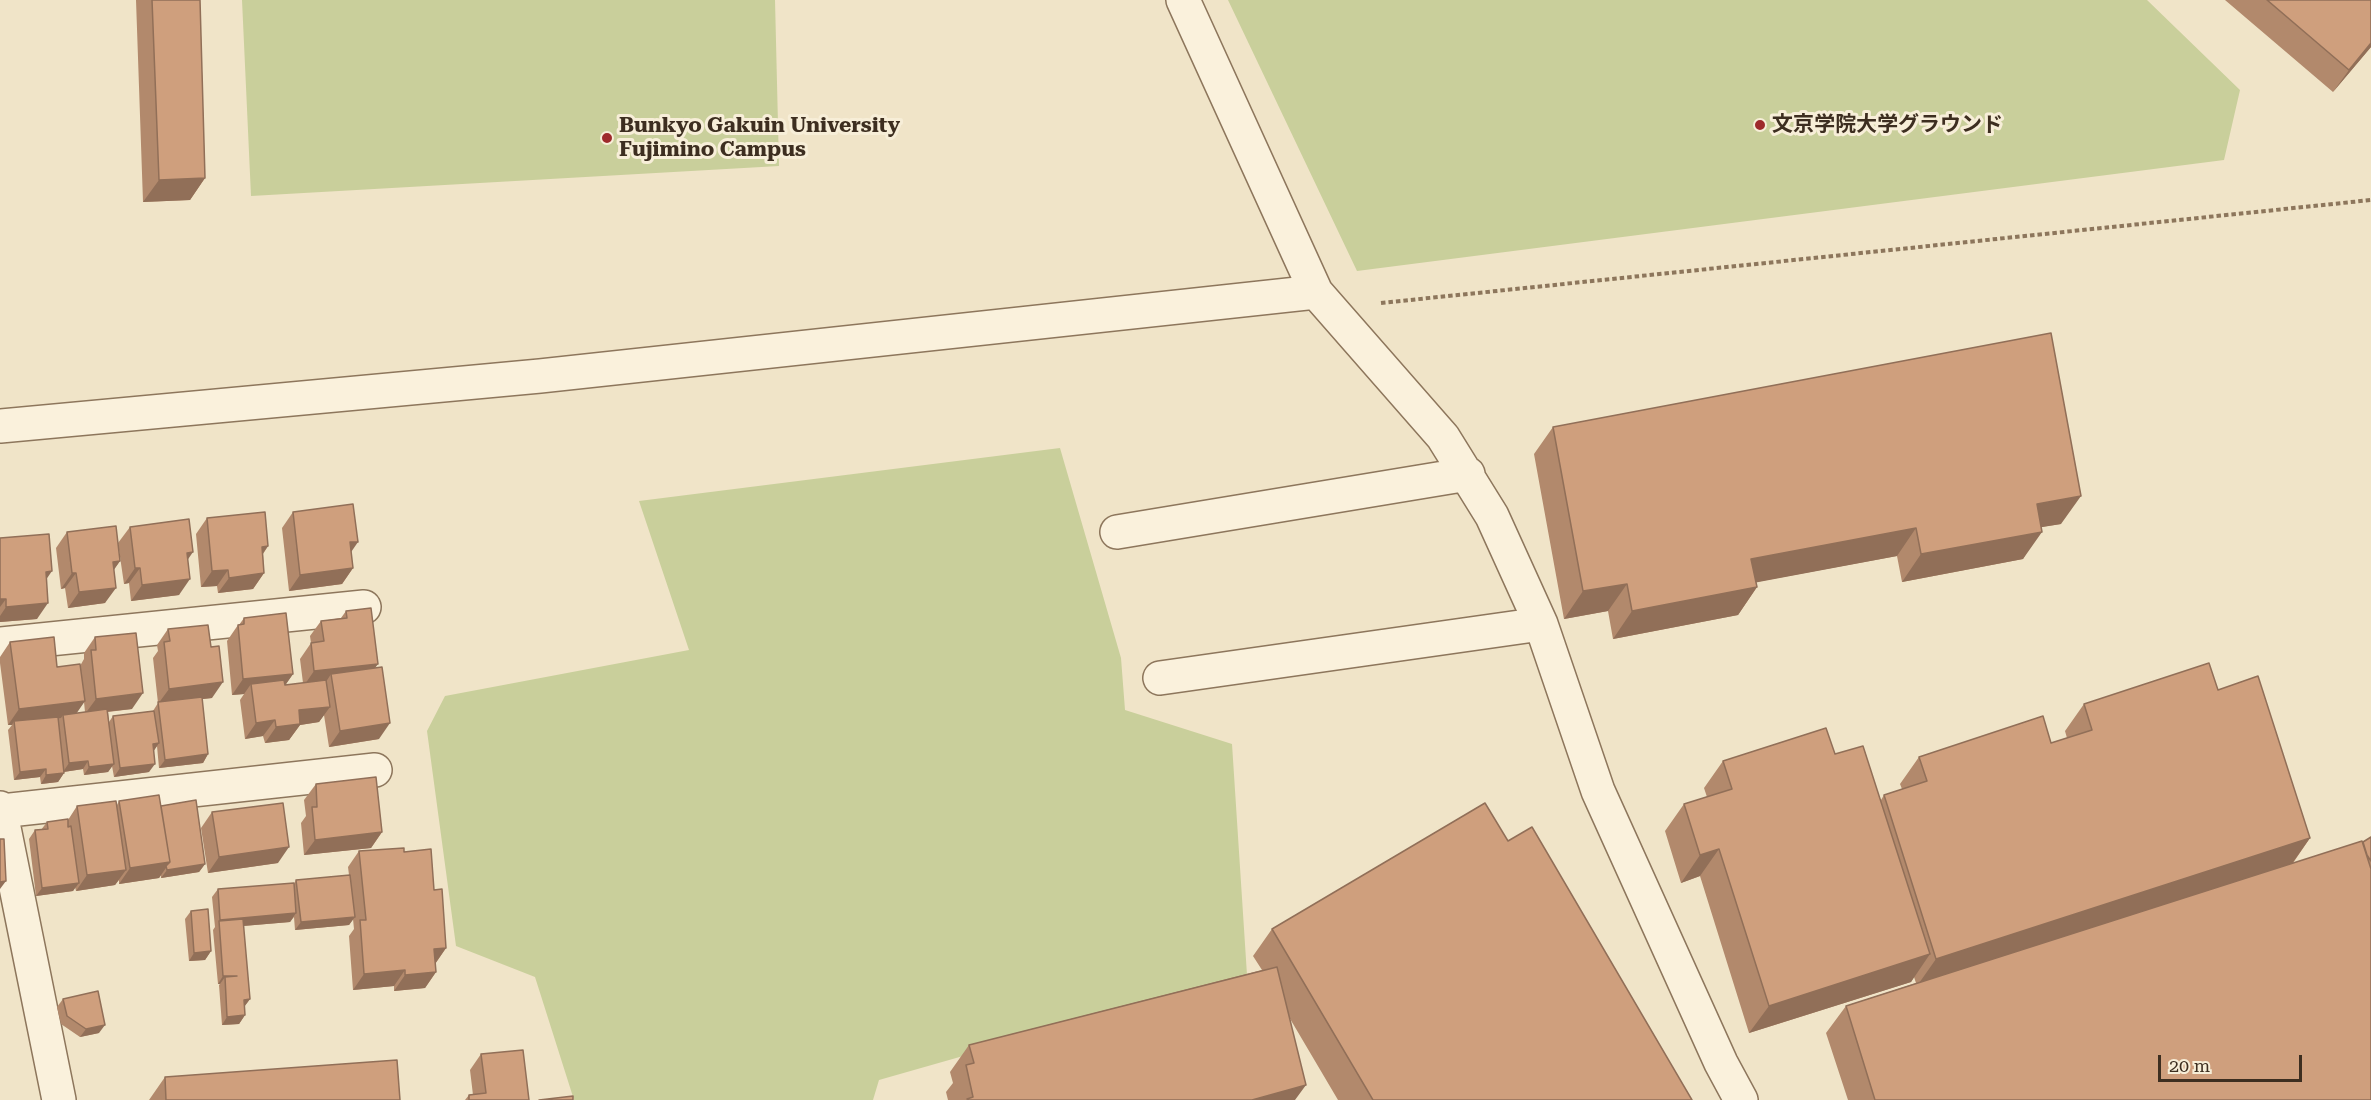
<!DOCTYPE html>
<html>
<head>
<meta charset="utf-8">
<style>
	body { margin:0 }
	#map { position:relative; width:2371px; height:1100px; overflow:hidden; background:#f0e4c8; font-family:"Roboto Serif",serif }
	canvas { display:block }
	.scale { position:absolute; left:2158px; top:1055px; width:144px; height:27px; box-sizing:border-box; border:3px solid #3d2e20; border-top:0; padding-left:8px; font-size:18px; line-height:21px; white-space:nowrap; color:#3d2e20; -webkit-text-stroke:4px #f7eed8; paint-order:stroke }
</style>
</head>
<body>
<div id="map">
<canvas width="2371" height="1100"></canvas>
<div class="scale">20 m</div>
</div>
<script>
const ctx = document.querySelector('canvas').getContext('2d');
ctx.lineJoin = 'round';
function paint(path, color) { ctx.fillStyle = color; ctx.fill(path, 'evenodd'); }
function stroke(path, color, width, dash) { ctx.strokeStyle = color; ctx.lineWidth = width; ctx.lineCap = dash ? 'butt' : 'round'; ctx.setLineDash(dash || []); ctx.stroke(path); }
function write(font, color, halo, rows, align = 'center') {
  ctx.font = font + ' "Roboto Serif","Noto Sans JP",serif'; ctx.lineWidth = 6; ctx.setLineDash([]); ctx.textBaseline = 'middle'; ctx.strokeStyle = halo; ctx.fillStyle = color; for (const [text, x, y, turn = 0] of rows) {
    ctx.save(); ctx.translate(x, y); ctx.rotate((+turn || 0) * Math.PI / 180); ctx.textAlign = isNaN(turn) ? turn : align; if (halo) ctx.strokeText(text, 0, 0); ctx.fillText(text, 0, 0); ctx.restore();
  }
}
const green = new Path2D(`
	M 242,0 L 775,0 L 779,166 L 251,196 Z
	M 1228,0 L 2147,0 L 2240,90 L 2224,160 L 1357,271 Z
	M 1060,448 L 1121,658 L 1125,710 L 1232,744 L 1247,975 L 879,1080 L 873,1100 L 574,1100 L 535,977 L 456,946 L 427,731 L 445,696 L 689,650 L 639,501 Z`);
const path = new Path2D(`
	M 1381,303 L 2371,200`);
const minor = new Path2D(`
	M 1183,0 L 1316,292 L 1443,437 L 1492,516 L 1541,624 L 1598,791 L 1721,1063 L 1741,1100
	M 0,426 L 540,376 L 1316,292
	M 1117,532 L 1468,474
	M 0,644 L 364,607
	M 1160,678 L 1541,624
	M 0,808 L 59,1100
	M 0,811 L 375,770`);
const wall = new Path2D(`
	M 136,0 L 200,0 L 205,178 L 190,200 L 143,202 Z
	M 2225,0 L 2371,0 L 2371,47 L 2333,92 Z
	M 1553,427 L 2061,524 L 2041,527 L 2023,559 L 1902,582 L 1897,556 L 1756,582 L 1757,587 L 1738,615 L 1613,639 L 1608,611 L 1564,619 L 1534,454 Z
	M 293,512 L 351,552 L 353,568 L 342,584 L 289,591 L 282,528 Z
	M 207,518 L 268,546 L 263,554 L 264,573 L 253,589 L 218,593 L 217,586 L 201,587 L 196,534 Z
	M 130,527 L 188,559 L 179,595 L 131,601 L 129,583 L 124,584 L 118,543 Z
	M 67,532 L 120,561 L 114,569 L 105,603 L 68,608 L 65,588 L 61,589 L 56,548 Z
	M 0,538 L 46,580 L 37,619 L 0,622 Z
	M 346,611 L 375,668 L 379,739 L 329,747 L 324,715 L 319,722 L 300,725 L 289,740 L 265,743 L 263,736 L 245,739 L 240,700 L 244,694 L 232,695 L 227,641 L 238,625 L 239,625 L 244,618 L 293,674 L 285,685 L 303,683 L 300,659 L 311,643 L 310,636 L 321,621 L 341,618 Z
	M 168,629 L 212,698 L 202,699 L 208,754 L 203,763 L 159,768 L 157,746 L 154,750 L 149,772 L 114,777 L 112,766 L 108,772 L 84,775 L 83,769 L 64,772 L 64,773 L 58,782 L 41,784 L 40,777 L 14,780 L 8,730 L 12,725 L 8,725 L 0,663 L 0,657 L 10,642 L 57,667 L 80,666 L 84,659 L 84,653 L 95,637 L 132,709 L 108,712 L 109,722 L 113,716 L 153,711 L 158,703 L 153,658 L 158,651 L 157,645 ZM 84,702 L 85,712 L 76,713 Z
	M 2218,690 L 2310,838 L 2293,863 L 2363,842 L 2371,837 L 2371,1100 L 1848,1100 L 1826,1033 L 1846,1006 L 1916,983 L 1914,977 L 1911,982 L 1749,1033 L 1700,876 L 1681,883 L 1665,831 L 1684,804 L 1707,797 L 1704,788 L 1723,761 L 1835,754 L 1881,800 L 1884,795 L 1902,789 L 1900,784 L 1919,757 L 2051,743 L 2067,738 L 2065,731 L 2084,704 Z
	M 316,784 L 382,832 L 371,848 L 304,855 L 301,823 L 306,816 L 304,800 Z
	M 119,801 L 161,806 L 205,864 L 199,872 L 161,878 L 161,875 L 159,878 L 119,884 L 119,880 L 115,885 L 76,891 L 75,887 L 73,891 L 36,896 L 29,839 L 35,830 L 41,830 L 47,822 L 68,820 L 77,806 L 117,805 Z
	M 212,812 L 278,863 L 208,873 L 201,828 Z
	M 1508,841 L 1692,1100 L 1338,1100 L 1289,1017 L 1295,1100 L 948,1100 L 946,1092 L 953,1083 L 950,1072 L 969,1045 L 1262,970 L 1253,956 L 1272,929 Z
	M 359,851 L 404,852 L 434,890 L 446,948 L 435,964 L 436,972 L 425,988 L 394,991 L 394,986 L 353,990 L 349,936 L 354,929 L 353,919 L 349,925 L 295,930 L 294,917 L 290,922 L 243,926 L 250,999 L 244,1007 L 245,1015 L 239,1024 L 222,1025 L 219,985 L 220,984 L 218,984 L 213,930 L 215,927 L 212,897 L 218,889 L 294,884 L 296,880 L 349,875 L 348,867 Z
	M 191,911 L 211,951 L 205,960 L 189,961 L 185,919 Z
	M 63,999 L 99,1033 L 80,1037 L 61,1024 L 57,1007 Z
	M 481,1054 L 529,1100 L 465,1100 L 469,1095 L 473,1095 L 470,1070 Z
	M 165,1077 L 400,1100 L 149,1100 Z`);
const shadedWall = new Path2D(`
	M 2371,43 L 2371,47 L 2333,92 L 2349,70 Z
	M 205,178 L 190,200 L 143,202 L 159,180 Z
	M 2081,496 L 2061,524 L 2018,531 L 2037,504 Z
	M 1916,528 L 1897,556 L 1732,587 L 1751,559 Z
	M 2042,532 L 2023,559 L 1902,582 L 1921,554 Z
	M 350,542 L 358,542 L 347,558 Z
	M 268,546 L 257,562 L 262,547 Z
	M 193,552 L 182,568 L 187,553 Z
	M 120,561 L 109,577 L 113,562 Z
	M 135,568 L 140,568 L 129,583 L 124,584 Z
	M 353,568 L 342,584 L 289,591 L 300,575 Z
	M 228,570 L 217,586 L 201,587 L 212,571 Z
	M 52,571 L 41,587 L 46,572 Z
	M 72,573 L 76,573 L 65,588 L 61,589 Z
	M 264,573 L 253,589 L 218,593 L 229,578 Z
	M 190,579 L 179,595 L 131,601 L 142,585 Z
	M 1627,584 L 1608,611 L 1564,619 L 1583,591 Z
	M 1757,587 L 1738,615 L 1613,639 L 1632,611 Z
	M 116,588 L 105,603 L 68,608 L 79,592 Z
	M 0,599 L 6,599 L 0,607 Z
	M 48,603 L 37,619 L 0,622 L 0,616 L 6,607 Z
	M 378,664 L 367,679 L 331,674 L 324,685 L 303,687 L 314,671 Z
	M 293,674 L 282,690 L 251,684 L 244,694 L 232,695 L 243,679 Z
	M 223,682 L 212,698 L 158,704 L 169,689 Z
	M 143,693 L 132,709 L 85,714 L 96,699 Z
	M 85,701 L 74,717 L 63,715 L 61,718 L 14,724 L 14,721 L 12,725 L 8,725 L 19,709 Z
	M 330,707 L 319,722 L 300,725 L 289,740 L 265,743 L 276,727 L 299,710 Z
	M 275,720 L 263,736 L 245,739 L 256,723 Z
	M 390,723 L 379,739 L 329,747 L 340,731 Z
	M 159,743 L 153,752 L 153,744 Z
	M 208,754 L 203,763 L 159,768 L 165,760 Z
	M 88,761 L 83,769 L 63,772 L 69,763 Z
	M 114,764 L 108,772 L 84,775 L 89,767 Z
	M 155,764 L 149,772 L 114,777 L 120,768 Z
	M 46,769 L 40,777 L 14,780 L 20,772 Z
	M 64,773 L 58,782 L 41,784 L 46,775 Z
	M 382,832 L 371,848 L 304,855 L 315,840 Z
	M 2310,838 L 2291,865 L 1917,986 L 1936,959 Z
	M 289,847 L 278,863 L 208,873 L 219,857 Z
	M 1719,849 L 1700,876 L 1681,883 L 1700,855 Z
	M 170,862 L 159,878 L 119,884 L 130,868 Z
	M 205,864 L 199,872 L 161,878 L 167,870 Z
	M 126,870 L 115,885 L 76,891 L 87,875 Z
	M 6,881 L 0,889 L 0,882 Z
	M 79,883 L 73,891 L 36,896 L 42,888 Z
	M 296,913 L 290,922 L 219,928 L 219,922 L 220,920 Z
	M 355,917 L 349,925 L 295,930 L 301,922 Z
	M 446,948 L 435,964 L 434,949 Z
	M 211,951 L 205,960 L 189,961 L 194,953 Z
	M 1930,954 L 1911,982 L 1749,1033 L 1769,1006 Z
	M 405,970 L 394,986 L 353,990 L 364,974 Z
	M 436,972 L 425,988 L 394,991 L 405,975 Z
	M 223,976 L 237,976 L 225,977 L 220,984 L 218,984 Z
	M 250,999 L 244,1007 L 244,1000 Z
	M 245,1015 L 239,1024 L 222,1025 L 227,1017 Z
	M 105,1025 L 99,1033 L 80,1037 L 86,1029 Z
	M 1306,1085 L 1295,1100 L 1252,1100 Z`);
const building = new Path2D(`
	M 152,0 L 200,0 L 205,178 L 159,180 Z
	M 2267,0 L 2371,0 L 2371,43 L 2349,70 Z
	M 2051,333 L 2081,496 L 2037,504 L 2042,532 L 1921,554 L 1916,528 L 1751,559 L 1757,587 L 1632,611 L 1627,584 L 1583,591 L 1553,427 Z
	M 353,504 L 358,542 L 350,542 L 353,568 L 300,575 L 293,512 Z
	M 265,512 L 268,546 L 262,547 L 264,573 L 229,578 L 228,570 L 212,571 L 207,518 Z
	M 189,519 L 193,552 L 187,553 L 190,579 L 142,585 L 140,568 L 135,568 L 130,527 Z
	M 116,526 L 120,561 L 113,562 L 116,588 L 79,592 L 76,573 L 72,573 L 67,532 Z
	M 49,534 L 52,571 L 46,572 L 48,603 L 6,607 L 6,599 L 0,599 L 0,538 Z
	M 371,608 L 378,664 L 314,671 L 311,643 L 324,641 L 321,621 L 347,618 L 346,611 Z
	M 286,613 L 293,674 L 243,679 L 238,625 L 244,624 L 244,618 Z
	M 208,625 L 211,647 L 219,646 L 223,682 L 169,689 L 164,642 L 170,641 L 168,629 Z
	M 136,633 L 143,693 L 96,699 L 91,650 L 96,650 L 95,637 Z
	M 54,637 L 57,667 L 80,664 L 85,701 L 19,709 L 10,642 Z
	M 2209,663 L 2218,690 L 2258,676 L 2310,838 L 1936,959 L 1884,795 L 1927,781 L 1919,757 L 2043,716 L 2051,743 L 2092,730 L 2084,704 Z
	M 382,667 L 390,723 L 340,731 L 331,674 Z
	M 284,680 L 285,685 L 326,680 L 330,707 L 299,710 L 300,724 L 276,727 L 275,720 L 256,723 L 251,684 Z
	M 202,697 L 208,754 L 165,760 L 158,702 Z
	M 107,709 L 114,764 L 89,767 L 88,761 L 69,763 L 63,715 Z
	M 154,711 L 159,743 L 153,744 L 155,764 L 120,768 L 113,716 Z
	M 58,717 L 64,773 L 46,775 L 46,769 L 20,772 L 14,721 Z
	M 1826,728 L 1835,754 L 1863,746 L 1930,954 L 1769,1006 L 1719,849 L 1700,855 L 1684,804 L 1732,789 L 1723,761 Z
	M 376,777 L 382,832 L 315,840 L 312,807 L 317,807 L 316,784 Z
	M 159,795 L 170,862 L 130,868 L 119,801 Z
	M 196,800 L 205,864 L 167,870 L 166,866 L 170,862 L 161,806 Z
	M 116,801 L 126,870 L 87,875 L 77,806 Z
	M 283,803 L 289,847 L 219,857 L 212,812 Z
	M 1485,803 L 1508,841 L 1532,827 L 1692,1100 L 1373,1100 L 1272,929 Z
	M 68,819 L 68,827 L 71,826 L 79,883 L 42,888 L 35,830 L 48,829 L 47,822 Z
	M 2371,837 L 2371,861 L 2367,855 L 2363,842 Z
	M 0,839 L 4,839 L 6,881 L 0,882 Z
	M 2362,841 L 2371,869 L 2371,1100 L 1875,1100 L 1846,1006 Z
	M 404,848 L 404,852 L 431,849 L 434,890 L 442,889 L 446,948 L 434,949 L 436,972 L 405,975 L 405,970 L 364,974 L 360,920 L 366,920 L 359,851 Z
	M 350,875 L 355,917 L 301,922 L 296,880 Z
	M 294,883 L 296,913 L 220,920 L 218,889 Z
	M 208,909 L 211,951 L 194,953 L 191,911 Z
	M 243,919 L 250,999 L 244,1000 L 245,1015 L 227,1017 L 225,977 L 237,976 L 223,976 L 219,921 Z
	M 1277,967 L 1306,1085 L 1252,1100 L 968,1100 L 967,1099 L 973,1097 L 966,1065 L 974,1063 L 969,1045 Z
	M 98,991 L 105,1025 L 86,1029 L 67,1016 L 63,999 Z
	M 523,1050 L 529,1100 L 469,1100 L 469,1095 L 486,1093 L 481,1054 Z
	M 397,1060 L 400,1100 L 166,1100 L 165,1077 Z
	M 573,1096 L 573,1100 L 539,1100 Z`);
const markers = [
	[1760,125,6,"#9e2a2b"],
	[607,138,6,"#9e2a2b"]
];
const poiNames = [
	["文京学院大学グラウンド",1772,125],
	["Bunkyo Gakuin University",619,126],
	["Fujimino Campus",619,150]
];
paint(green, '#c9cf9b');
stroke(minor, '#8d765c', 36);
stroke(path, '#8d765c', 4, [4.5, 3]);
stroke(minor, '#faf1dc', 33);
paint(wall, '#b2896c');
paint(shadedWall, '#916f58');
paint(building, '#cf9f7d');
stroke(building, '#916f58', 1.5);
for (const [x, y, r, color] of markers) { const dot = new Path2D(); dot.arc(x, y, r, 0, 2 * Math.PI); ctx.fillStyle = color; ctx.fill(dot); stroke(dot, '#f7eed8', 2); }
write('bold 21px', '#3d2e20', '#f7eed8', poiNames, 'left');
</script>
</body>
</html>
